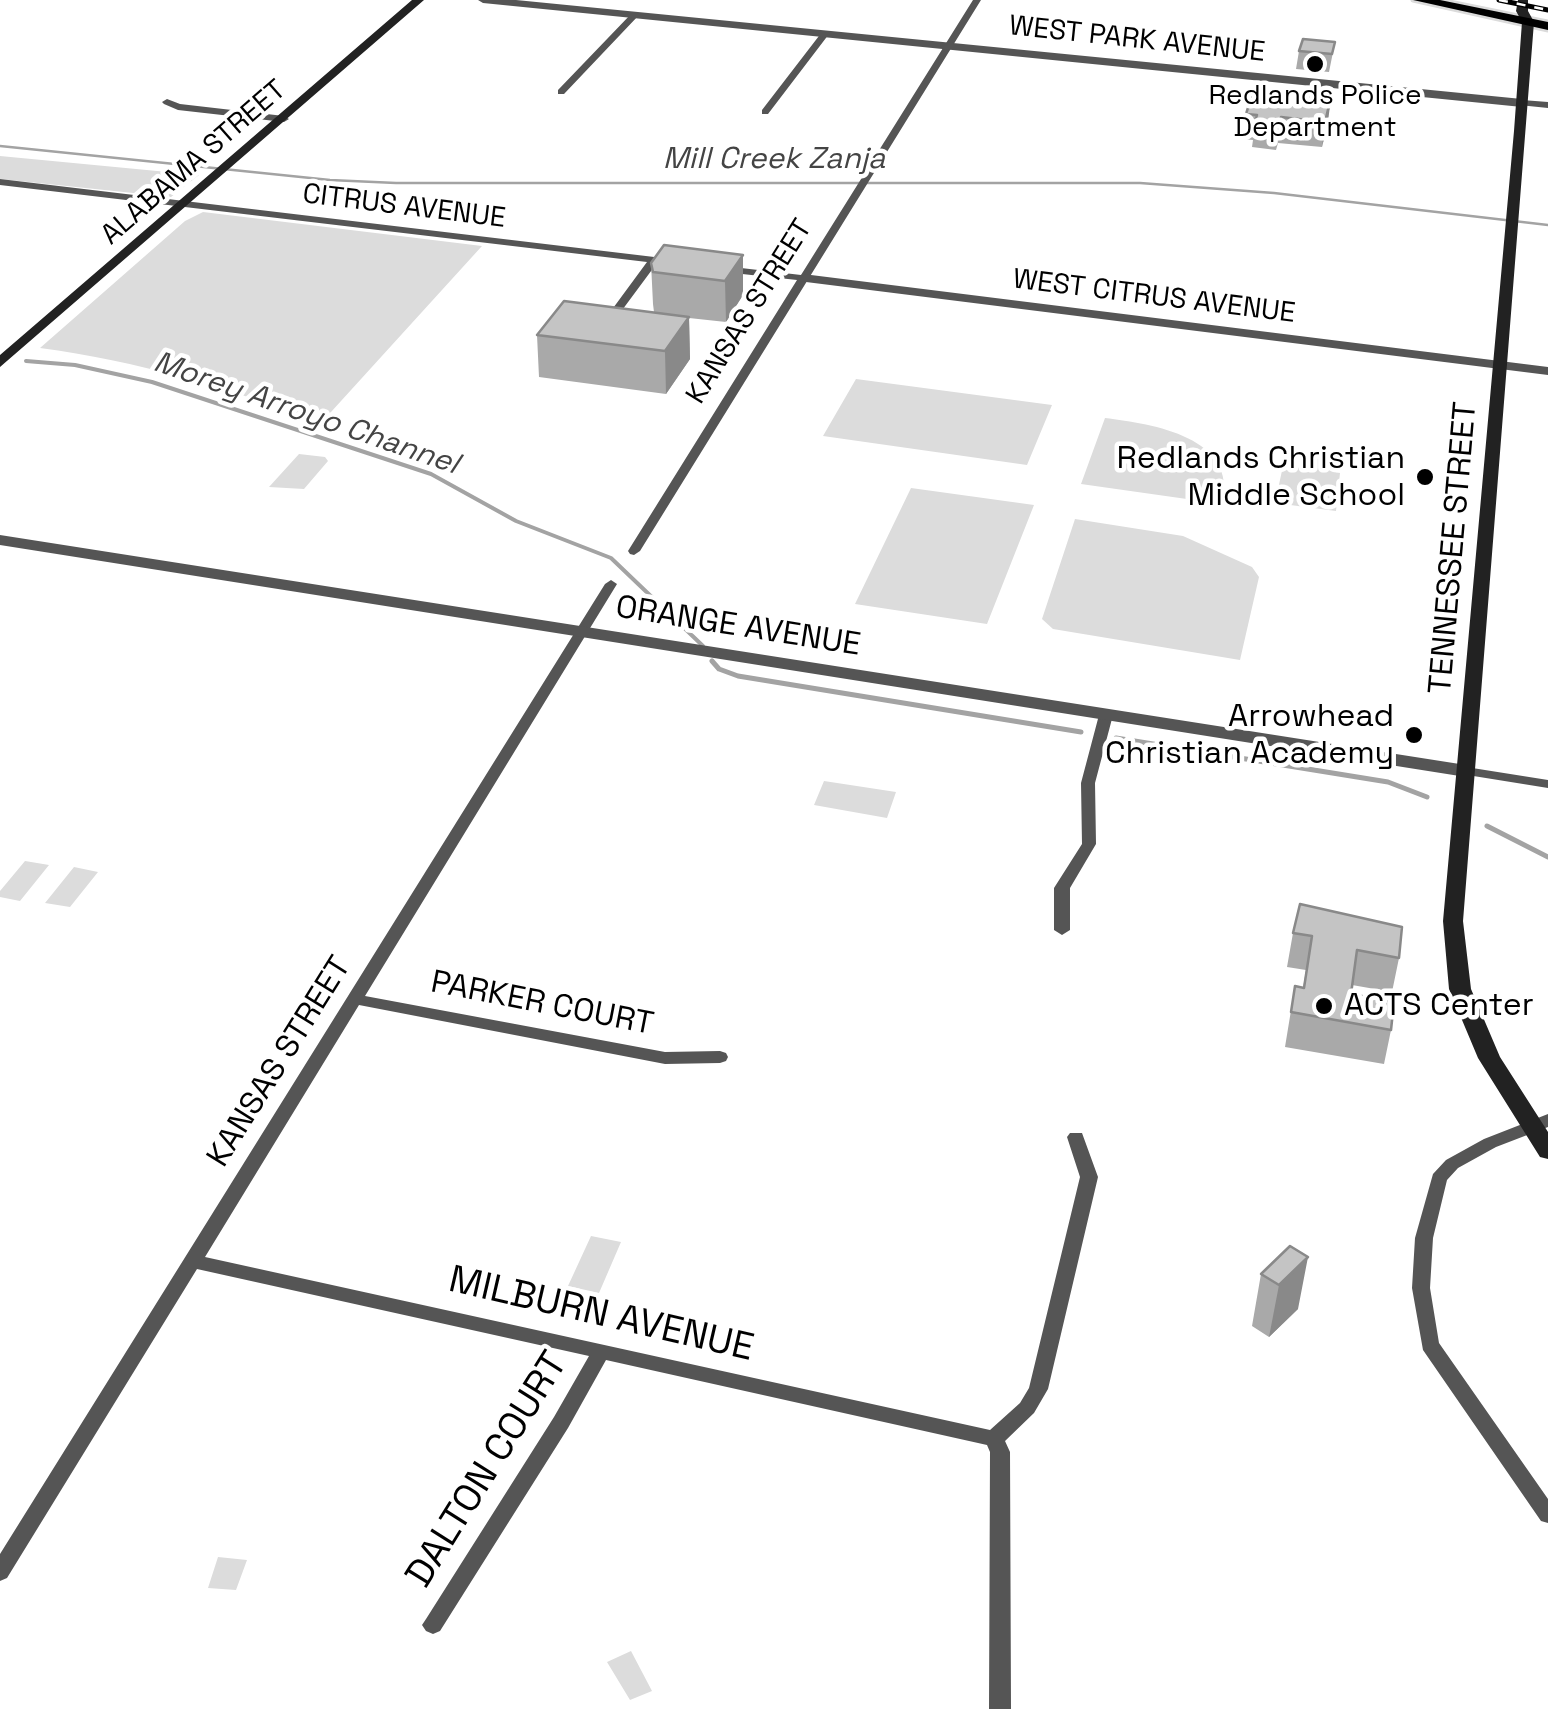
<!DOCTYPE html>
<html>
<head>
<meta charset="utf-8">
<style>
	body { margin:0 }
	canvas { display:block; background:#fff }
</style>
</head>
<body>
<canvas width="1548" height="1709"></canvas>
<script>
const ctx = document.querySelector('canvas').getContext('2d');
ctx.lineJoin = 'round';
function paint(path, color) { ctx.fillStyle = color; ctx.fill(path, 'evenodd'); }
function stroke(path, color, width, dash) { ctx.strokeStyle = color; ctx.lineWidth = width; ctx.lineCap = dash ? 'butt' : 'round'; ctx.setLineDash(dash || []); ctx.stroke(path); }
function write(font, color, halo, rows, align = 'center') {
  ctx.font = font + ' "Space Grotesk",sans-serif'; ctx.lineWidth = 9; ctx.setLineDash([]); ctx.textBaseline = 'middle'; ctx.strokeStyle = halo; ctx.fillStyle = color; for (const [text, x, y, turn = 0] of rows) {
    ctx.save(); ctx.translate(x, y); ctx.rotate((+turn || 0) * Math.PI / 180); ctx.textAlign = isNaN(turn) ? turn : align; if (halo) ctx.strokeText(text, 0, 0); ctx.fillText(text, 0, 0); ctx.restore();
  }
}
const green = new Path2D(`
	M 0,156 L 199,175 L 171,197 L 0,179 Z
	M 203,212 L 482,246 L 321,423 C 229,388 137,361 40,348 L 185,221 Z
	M 856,379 L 1052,405 L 1027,465 L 823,436 Z
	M 1105,418 C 1153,424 1239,437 1222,504 L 1081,484 Z
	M 299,454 L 325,457 L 328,461 L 304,489 L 269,487 Z
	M 1306,455 L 1334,459 L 1331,471 L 1340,473 L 1336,511 L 1275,503 L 1283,466 L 1303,468 Z
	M 911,488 L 1034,505 L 987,624 L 855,604 Z
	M 1075,519 L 1183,536 L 1252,567 L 1259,577 L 1240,660 L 1053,629 L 1042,619 Z
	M 824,781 L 896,792 L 887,818 L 814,805 Z
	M 25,861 L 49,865 L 20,901 L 0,897 L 0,891 Z
	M 74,867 L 98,872 L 70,907 L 45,903 Z
	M 591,1236 L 621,1242 L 599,1293 L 568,1286 Z
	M 218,1557 L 247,1560 L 236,1590 L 208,1588 Z
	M 631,1651 L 652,1691 L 630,1700 L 607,1662 Z`);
const streamFar2 = new Path2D(`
	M 0,146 L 330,180 L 396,183 L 1140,183 L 1274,193 L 1548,225`);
const streamFar1 = new Path2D(`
	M 26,361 L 75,365 L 152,382 L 431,474 L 516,521 L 611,558 L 703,646`);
const stream = new Path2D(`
	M 712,661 L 719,669 L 738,676 L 1081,732
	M 1116,738 L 1388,782 L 1427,797
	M 1487,826 L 1548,857`);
const minor = new Path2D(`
	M 973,0 L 981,0 L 640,551 L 634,555 L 630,554 L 628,551 L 797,280 L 724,272 L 719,269 L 724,266 L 801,275 Z
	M 632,13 L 639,15 L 564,94 L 558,94 L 558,90 Z
	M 822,32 L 829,34 L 768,114 L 762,114 L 762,110 Z
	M 167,99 L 180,104 L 284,116 L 289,119 L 284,122 L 178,110 L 164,104 L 162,102 Z
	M 1522,100 L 1548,102 L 1548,108 L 1519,105 L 1519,101 Z
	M 0,179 L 671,259 L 676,262 L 671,265 L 657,263 L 617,317 L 613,318 L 608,315 L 647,262 L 0,185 Z
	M 611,580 L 617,584 L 365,996 L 665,1052 L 720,1051 L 726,1053 L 728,1057 L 726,1061 L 720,1063 L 665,1064 L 359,1005 L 205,1257 L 990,1430 L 1020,1403 L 1029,1388 L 1080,1177 L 1067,1137 L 1070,1133 L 1082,1133 L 1098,1177 L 1048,1389 L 1034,1413 L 1005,1441 L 1010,1452 L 1011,1709 L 989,1709 L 990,1452 L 987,1445 L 606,1360 L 568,1428 L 440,1631 L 433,1634 L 426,1631 L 422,1625 L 426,1619 L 554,1417 L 589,1356 L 197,1269 L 7,1578 L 0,1581 L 0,1554 L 605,584 Z
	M 1106,711 L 1113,715 L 1095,783 L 1096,844 L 1070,888 L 1070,930 L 1062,935 L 1054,930 L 1054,888 L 1082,844 L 1081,783 L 1099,715 Z
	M 1466,767 L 1548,780 L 1548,788 L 1461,774 L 1459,771 L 1461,768 Z
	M 1548,1114 L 1548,1127 L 1496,1147 L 1458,1168 L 1447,1180 L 1433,1238 L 1430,1288 L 1439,1343 L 1548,1499 L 1548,1523 L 1541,1521 L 1423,1350 L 1412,1288 L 1415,1238 L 1433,1174 L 1446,1160 L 1484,1139 Z`);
const tertiary = new Path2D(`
	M 478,0 L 516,0 L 1522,99 L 1528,103 L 1522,107 L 483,3 Z
	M 803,274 L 1548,367 L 1548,375 L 798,281 L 796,278 Z
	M 0,535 L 1466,765 L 1476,771 L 1466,777 L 0,545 Z`);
const secondary = new Path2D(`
	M 412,0 L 424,0 L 0,367 L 0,355 Z
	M 1518,0 L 1528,0 L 1528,11 L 1534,22 L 1463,921 L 1471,989 L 1500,1057 L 1548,1132 L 1548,1159 L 1540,1157 L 1478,1058 L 1449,989 L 1443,921 L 1514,131 L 1522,22 L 1516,11 Z`);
const primary = new Path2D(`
	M 1413,0 L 1440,0 L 1548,22 L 1548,30 Z`);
const rail = new Path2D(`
	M 1499,0 L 1548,10`);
const wall = new Path2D(`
	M 1335,42 L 1329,72 L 1296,69 L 1299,51 Z
	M 1246,114 L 1328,122 L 1322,147 L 1278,143 L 1276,150 L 1252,147 L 1253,140 L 1243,139 Z
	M 743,255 L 743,295 L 726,322 L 689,318 L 690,359 L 666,394 L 539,377 L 537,335 L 654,312 L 653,304 L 651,263 Z
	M 1300,904 L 1399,958 L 1392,992 L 1352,985 L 1351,994 L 1391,1030 L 1384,1064 L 1285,1047 L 1295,986 L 1303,988 L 1306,970 L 1287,967 L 1293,933 Z
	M 1290,1246 L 1298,1309 L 1269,1337 L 1252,1326 L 1261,1274 Z`);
const shadedWall = new Path2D(`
	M 1331,97 L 1328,122 L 1322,147 L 1325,122 Z
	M 743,255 L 743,295 L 726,322 L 725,281 Z
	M 689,317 L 690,359 L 666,394 L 665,351 Z
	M 1308,1257 L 1298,1309 L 1269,1337 L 1279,1285 Z`);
const building = new Path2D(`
	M 1303,39 L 1335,42 L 1332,54 L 1299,51 Z
	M 1254,89 L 1331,97 L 1325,122 L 1281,117 L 1279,124 L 1255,122 L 1257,115 L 1246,114 Z
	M 664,245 L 743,255 L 725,281 L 653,272 L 651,263 Z
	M 564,301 L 689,317 L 665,351 L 537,335 Z
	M 1300,904 L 1402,927 L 1399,958 L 1357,950 L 1351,994 L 1394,1002 L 1391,1030 L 1291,1012 L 1295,986 L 1304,988 L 1312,936 L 1293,933 Z
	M 1290,1246 L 1308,1257 L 1279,1285 L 1261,1274 Z`);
const markers = [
	[1315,64,10,"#000"],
	[1425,477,10,"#000"],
	[1414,735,10,"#000"],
	[1324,1006,10,"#000"]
];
const farStreetnames = [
	["WEST PARK AVENUE",1137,40,6],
	["ALABAMA STREET",194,163,-41],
	["CITRUS AVENUE",404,207,7],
	["WEST CITRUS AVENUE",1154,297,7],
	["KANSAS STREET",750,312,-58]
];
const farPoinames = [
	["Redlands Police",1315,96],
	["Department",1315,128]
];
const farWaternames = [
	["Mill Creek Zanja",774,160],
	["Morey Arroyo Channel",306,414,19]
];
const poiNames = [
	["Redlands Christian",1405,459],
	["Middle School",1405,496],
	["Arrowhead",1394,717],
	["Christian Academy",1394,754],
	["ACTS Center",1344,1006,"left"]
];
const streetNames = [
	["TENNESSEE STREET",1454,548,-85],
	["ORANGE AVENUE",738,627,9],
	["PARKER COURT",542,1004,11],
	["KANSAS STREET",280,1062,-58]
];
const nearStreetnames = [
	["MILBURN AVENUE",601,1315,13],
	["DALTON COURT",488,1470,-58]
];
paint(green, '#dcdcdc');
stroke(streamFar2, '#a3a3a3', 2.5);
stroke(streamFar1, '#a3a3a3', 4);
stroke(stream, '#a3a3a3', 5);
stroke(primary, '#dbdbdb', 5);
paint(minor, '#555');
paint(tertiary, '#555');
paint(secondary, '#222');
paint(primary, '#000');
stroke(rail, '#000', 5);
stroke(rail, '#fff', 2.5, [9]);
paint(wall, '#a9a9a9');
paint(shadedWall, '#898989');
paint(building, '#c4c4c4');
stroke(building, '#898989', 2.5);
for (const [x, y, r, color] of markers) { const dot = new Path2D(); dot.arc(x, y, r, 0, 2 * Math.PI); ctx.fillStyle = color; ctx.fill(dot); stroke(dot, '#fff', 4); }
write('28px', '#000', '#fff', farStreetnames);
write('28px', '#000', '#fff', farPoinames);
write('italic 30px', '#444', '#fff', farWaternames);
write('32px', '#000', '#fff', poiNames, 'right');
write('32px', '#000', '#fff', streetNames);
write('38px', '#000', '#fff', nearStreetnames);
</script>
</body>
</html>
